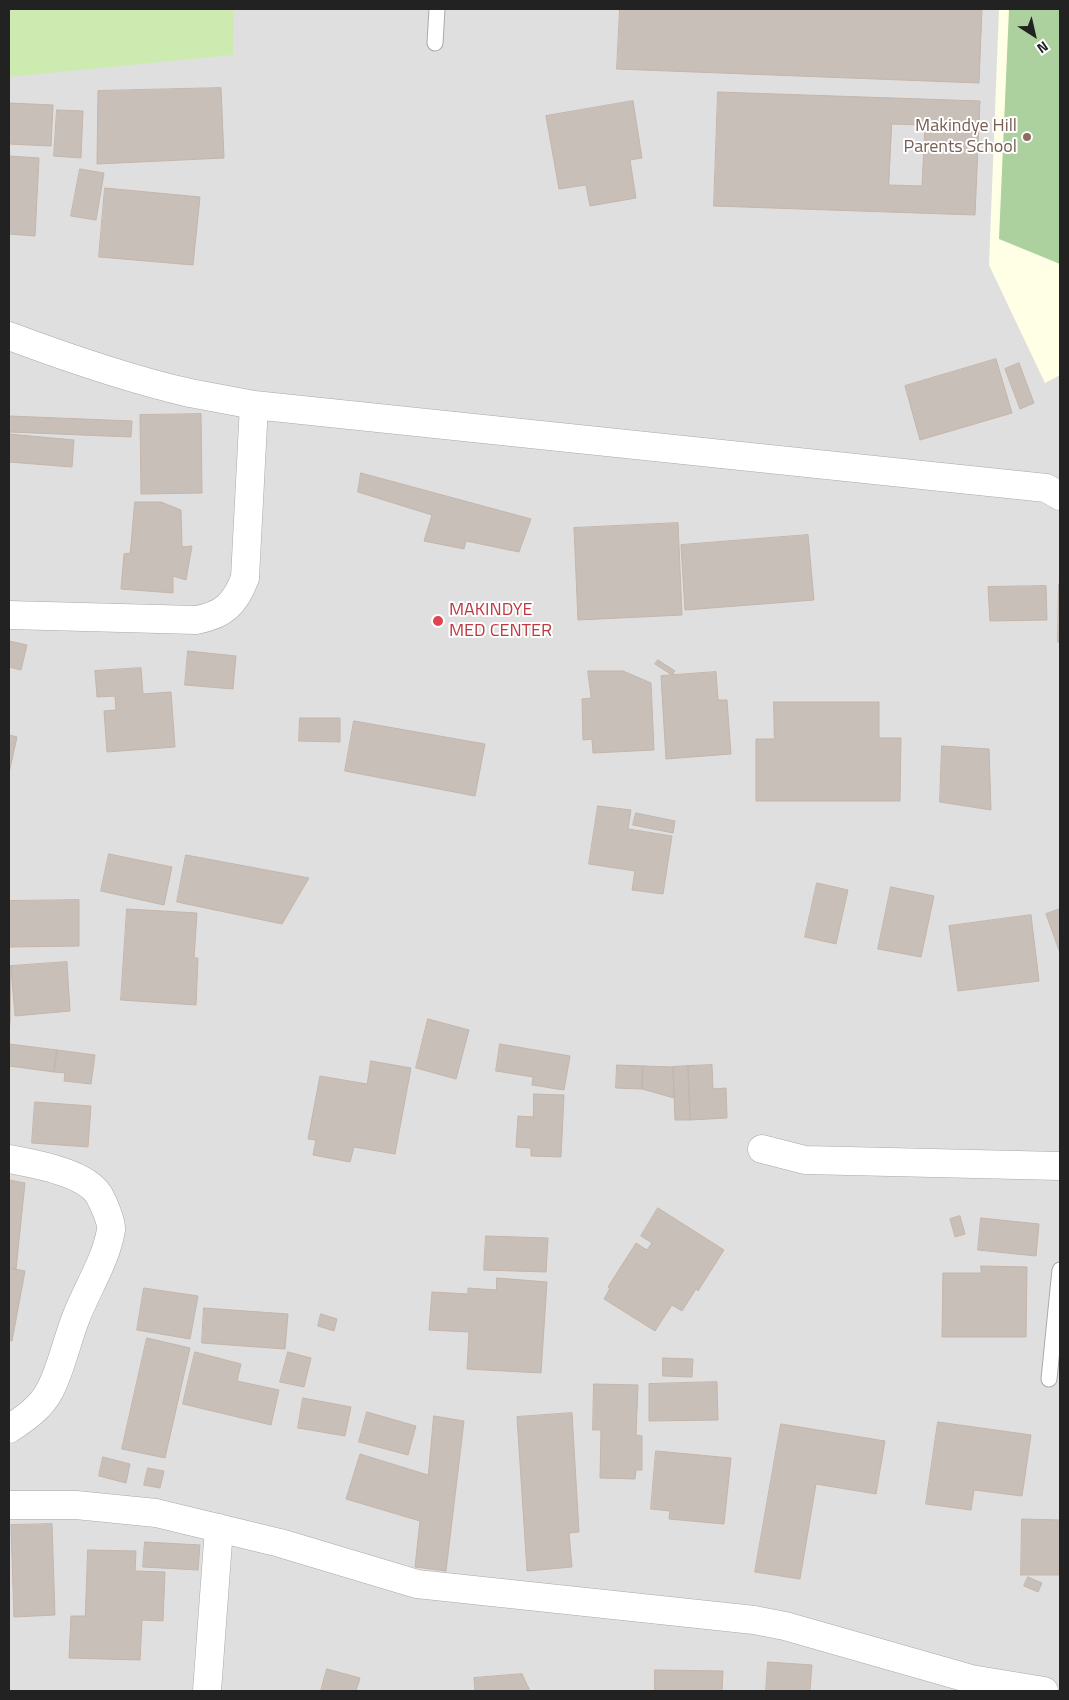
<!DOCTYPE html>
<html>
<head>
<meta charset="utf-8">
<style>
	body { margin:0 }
	#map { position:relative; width:1069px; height:1700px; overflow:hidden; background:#f2efe9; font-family:"Titillium Web",sans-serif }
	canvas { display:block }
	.frame { position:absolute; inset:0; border:10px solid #222; pointer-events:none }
	.north { position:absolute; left:1009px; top:10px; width:50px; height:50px; -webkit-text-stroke:4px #fff; paint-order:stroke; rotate:145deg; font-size:14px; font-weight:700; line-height:20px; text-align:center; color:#222 }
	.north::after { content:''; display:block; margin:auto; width:18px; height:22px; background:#222; clip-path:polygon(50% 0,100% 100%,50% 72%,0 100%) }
</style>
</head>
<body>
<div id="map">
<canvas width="1069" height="1700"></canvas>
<div class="frame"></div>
<div class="north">N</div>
</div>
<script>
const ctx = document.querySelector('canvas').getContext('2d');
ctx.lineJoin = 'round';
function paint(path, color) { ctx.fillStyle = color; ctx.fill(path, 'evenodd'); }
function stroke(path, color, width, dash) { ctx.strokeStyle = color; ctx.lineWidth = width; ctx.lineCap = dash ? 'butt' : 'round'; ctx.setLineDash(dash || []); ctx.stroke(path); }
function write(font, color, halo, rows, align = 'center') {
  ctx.font = font + ' "Titillium Web",sans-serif'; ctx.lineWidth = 4; ctx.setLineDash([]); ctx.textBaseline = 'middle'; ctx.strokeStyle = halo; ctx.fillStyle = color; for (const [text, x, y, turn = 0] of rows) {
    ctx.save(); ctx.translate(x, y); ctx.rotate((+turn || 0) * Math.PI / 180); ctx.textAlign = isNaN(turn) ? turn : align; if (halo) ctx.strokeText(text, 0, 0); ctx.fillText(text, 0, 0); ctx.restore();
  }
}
const residential = new Path2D(`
	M 9,9 L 1060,9 L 1060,1691 L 9,1691 Z`);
const education = new Path2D(`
	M 999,9 L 1060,9 L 1060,375 L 1045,383 L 989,265 Z`);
const grass = new Path2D(`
	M 9,9 L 234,9 L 233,55 L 9,77 Z`);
const forest = new Path2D(`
	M 1009,9 L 1060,9 L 1060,264 L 999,239 Z`);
const building = new Path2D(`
	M 620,9 L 982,9 L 979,83 L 617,69 Z
	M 221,88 L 224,158 L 97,164 L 98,91 Z
	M 718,92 L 980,101 L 975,215 L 714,206 ZM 892,124 L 925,125 L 922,186 L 889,185 Z
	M 633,101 L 642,158 L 630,160 L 636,198 L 590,206 L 586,185 L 559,189 L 546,116 Z
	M 9,103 L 53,105 L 51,146 L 9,144 Z
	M 57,110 L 83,111 L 81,158 L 54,156 Z
	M 9,156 L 39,158 L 35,236 L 9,234 Z
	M 80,169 L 104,173 L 96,220 L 71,216 Z
	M 105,188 L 200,197 L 193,265 L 99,257 Z
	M 996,359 L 1012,413 L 920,440 L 905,386 Z
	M 1019,363 L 1034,403 L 1020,409 L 1005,369 Z
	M 201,414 L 202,493 L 141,494 L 140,415 Z
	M 9,416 L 132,421 L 131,437 L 9,432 Z
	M 9,434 L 74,440 L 72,467 L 9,462 Z
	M 361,473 L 531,519 L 519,552 L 466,541 L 464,549 L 424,541 L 432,515 L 358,492 Z
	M 135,502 L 161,502 L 181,510 L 182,547 L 192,546 L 186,580 L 173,576 L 173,593 L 121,589 L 124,554 L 130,553 Z
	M 678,523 L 682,615 L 578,620 L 574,528 Z
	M 808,535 L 814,600 L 685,610 L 681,545 Z
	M 1059,584 L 1060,584 L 1060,643 L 1058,642 Z
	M 1046,586 L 1047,620 L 990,621 L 988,587 Z
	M 9,641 L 27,645 L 21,670 L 9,667 Z
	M 188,651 L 236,656 L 233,689 L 185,685 Z
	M 658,660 L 675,671 L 672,675 L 655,664 Z
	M 141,668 L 143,694 L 171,692 L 175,747 L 107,752 L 104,711 L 116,710 L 115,696 L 97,697 L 95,671 Z
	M 588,671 L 623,671 L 651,683 L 654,750 L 593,753 L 592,739 L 583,740 L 582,699 L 591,698 Z
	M 716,672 L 718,700 L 727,700 L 731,754 L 666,759 L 661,676 Z
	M 774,702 L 879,702 L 879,738 L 901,738 L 900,801 L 756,801 L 756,739 L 774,739 Z
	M 300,718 L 340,718 L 340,742 L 299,741 Z
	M 354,721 L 485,744 L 475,796 L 345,771 Z
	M 9,735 L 17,737 L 9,773 Z
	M 942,746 L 989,749 L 991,810 L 940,802 Z
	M 598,806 L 631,810 L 628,829 L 672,836 L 663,894 L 632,890 L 635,871 L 589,864 Z
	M 636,813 L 675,821 L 673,833 L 633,825 Z
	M 109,854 L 172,867 L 164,905 L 101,891 Z
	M 186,855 L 309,878 L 282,924 L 177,902 Z
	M 817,883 L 848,890 L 836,944 L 805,937 Z
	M 891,887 L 934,896 L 921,957 L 878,949 Z
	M 79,900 L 79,946 L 9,947 L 9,901 Z
	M 127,909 L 197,913 L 194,958 L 198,958 L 196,1005 L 121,1000 Z
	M 1060,909 L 1060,953 L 1046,914 Z
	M 1031,915 L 1039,981 L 958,991 L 949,926 Z
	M 67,962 L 70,1011 L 15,1016 L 11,966 Z
	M 9,966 L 11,966 L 10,1025 L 9,1025 Z
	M 428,1019 L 469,1030 L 456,1079 L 416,1068 Z
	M 9,1044 L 57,1050 L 54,1072 L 9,1066 Z
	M 500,1044 L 570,1056 L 564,1090 L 532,1085 L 533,1077 L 496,1071 Z
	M 57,1050 L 95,1055 L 91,1084 L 64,1081 L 65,1073 L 54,1072 Z
	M 371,1061 L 411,1068 L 395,1154 L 354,1147 L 350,1162 L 313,1155 L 316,1140 L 308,1139 L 320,1076 L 367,1084 Z
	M 617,1065 L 643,1066 L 642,1089 L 616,1088 Z
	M 712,1065 L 713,1089 L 726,1088 L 727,1118 L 690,1120 L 688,1066 Z
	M 643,1066 L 673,1067 L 674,1098 L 642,1089 Z
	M 688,1066 L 690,1120 L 675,1120 L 673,1067 Z
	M 534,1094 L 564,1095 L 561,1157 L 531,1156 L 531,1148 L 516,1147 L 518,1116 L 533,1117 Z
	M 35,1102 L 91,1106 L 88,1147 L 32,1143 Z
	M 9,1180 L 25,1183 L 16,1269 L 9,1268 Z
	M 658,1208 L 724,1250 L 698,1291 L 696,1289 L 682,1311 L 672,1305 L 655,1331 L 604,1299 L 610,1288 L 608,1287 L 636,1243 L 647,1250 L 652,1243 L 641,1236 Z
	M 960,1216 L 965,1234 L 955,1237 L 950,1219 Z
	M 981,1218 L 1039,1224 L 1036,1256 L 978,1250 Z
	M 486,1236 L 548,1238 L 546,1272 L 484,1270 Z
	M 981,1266 L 1027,1267 L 1026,1337 L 942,1337 L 943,1273 L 981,1273 Z
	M 9,1268 L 25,1271 L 12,1341 L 9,1340 Z
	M 497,1278 L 547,1282 L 541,1373 L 467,1369 L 469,1332 L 429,1330 L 432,1292 L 468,1294 L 468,1288 L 496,1290 Z
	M 144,1288 L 198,1296 L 190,1339 L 137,1330 Z
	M 204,1308 L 288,1314 L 285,1349 L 202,1343 Z
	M 321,1314 L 337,1319 L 334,1331 L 318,1326 Z
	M 147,1338 L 190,1348 L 165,1458 L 122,1449 Z
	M 195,1352 L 241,1364 L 237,1381 L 279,1390 L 271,1425 L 183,1404 Z
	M 288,1352 L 311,1358 L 304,1387 L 280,1382 Z
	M 663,1358 L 693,1359 L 692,1377 L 663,1376 Z
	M 717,1382 L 718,1420 L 649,1421 L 649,1384 Z
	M 594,1384 L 638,1385 L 636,1435 L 642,1436 L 642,1470 L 636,1470 L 635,1479 L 600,1478 L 601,1430 L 593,1430 Z
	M 303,1398 L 351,1407 L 345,1436 L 298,1428 Z
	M 367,1412 L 416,1426 L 408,1455 L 359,1442 Z
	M 572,1413 L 579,1532 L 569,1533 L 572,1567 L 527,1571 L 517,1417 Z
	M 434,1416 L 464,1421 L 446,1571 L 415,1567 L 420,1521 L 346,1499 L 360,1454 L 428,1475 Z
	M 938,1422 L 1031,1435 L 1022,1496 L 974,1490 L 971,1510 L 926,1504 Z
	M 781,1424 L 885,1441 L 876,1494 L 816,1484 L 800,1579 L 755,1572 Z
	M 656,1451 L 731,1458 L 724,1524 L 669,1519 L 670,1511 L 651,1509 Z
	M 103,1457 L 130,1464 L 126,1483 L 99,1476 Z
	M 148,1468 L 164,1471 L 160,1488 L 144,1485 Z
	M 1022,1519 L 1060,1520 L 1060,1575 L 1021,1575 Z
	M 52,1524 L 55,1615 L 14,1617 L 11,1525 Z
	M 145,1542 L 200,1545 L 198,1570 L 143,1567 Z
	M 88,1550 L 136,1551 L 135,1571 L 165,1572 L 163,1621 L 142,1620 L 140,1660 L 69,1658 L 71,1616 L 85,1616 Z
	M 1028,1577 L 1042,1583 L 1038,1592 L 1024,1586 Z
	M 768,1662 L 812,1665 L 810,1691 L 766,1691 Z
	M 327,1669 L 360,1678 L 356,1691 L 321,1691 Z
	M 655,1670 L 723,1671 L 722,1691 L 655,1691 Z
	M 522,1674 L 530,1691 L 475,1691 L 474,1678 Z`);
const lane = new Path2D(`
	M 435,43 L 437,9
	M 1049,1379 L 1060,1270`);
const street = new Path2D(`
	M 9,336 C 68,358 128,379 190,393 C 211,397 233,401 254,405 L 1046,488 L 1060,496
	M 9,615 L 196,620 C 224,615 235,604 245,578 L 254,405
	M 762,1149 L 805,1160 L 1060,1166
	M 9,1159 C 34,1164 85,1172 99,1195 C 103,1202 112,1222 111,1230 C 106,1260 88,1287 77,1315 C 67,1339 62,1367 50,1390 C 41,1408 24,1419 9,1429
	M 9,1505 L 76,1505 L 156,1513 L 280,1543 L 417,1584 L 754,1620 L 785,1626 L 971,1679 L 1044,1691
	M 207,1691 L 219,1528`);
const markers = [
	[1027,137,5,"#8d6e63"],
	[438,621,6,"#e0444e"]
];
const educationNames = [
	["Makindye Hill",1017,127],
	["Parents School",1017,148]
];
const healthNames = [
	["MAKINDYE",449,611],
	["MED CENTER",449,632]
];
paint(residential, '#e0dfdf');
paint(education, '#ffffe5');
paint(grass, '#cdebb0');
paint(forest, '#add19e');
paint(building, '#c7bfb8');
stroke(building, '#c4b6ab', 1);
stroke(lane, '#a9a9a9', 17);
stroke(street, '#a9a9a9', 29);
stroke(lane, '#fff', 15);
stroke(street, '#fff', 28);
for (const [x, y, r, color] of markers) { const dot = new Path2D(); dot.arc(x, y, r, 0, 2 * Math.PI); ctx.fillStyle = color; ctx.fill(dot); stroke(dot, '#fff', 2); }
write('18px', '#785e54', '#fff', educationNames, 'right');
write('18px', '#be3a42', '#fff', healthNames, 'left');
</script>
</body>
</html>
